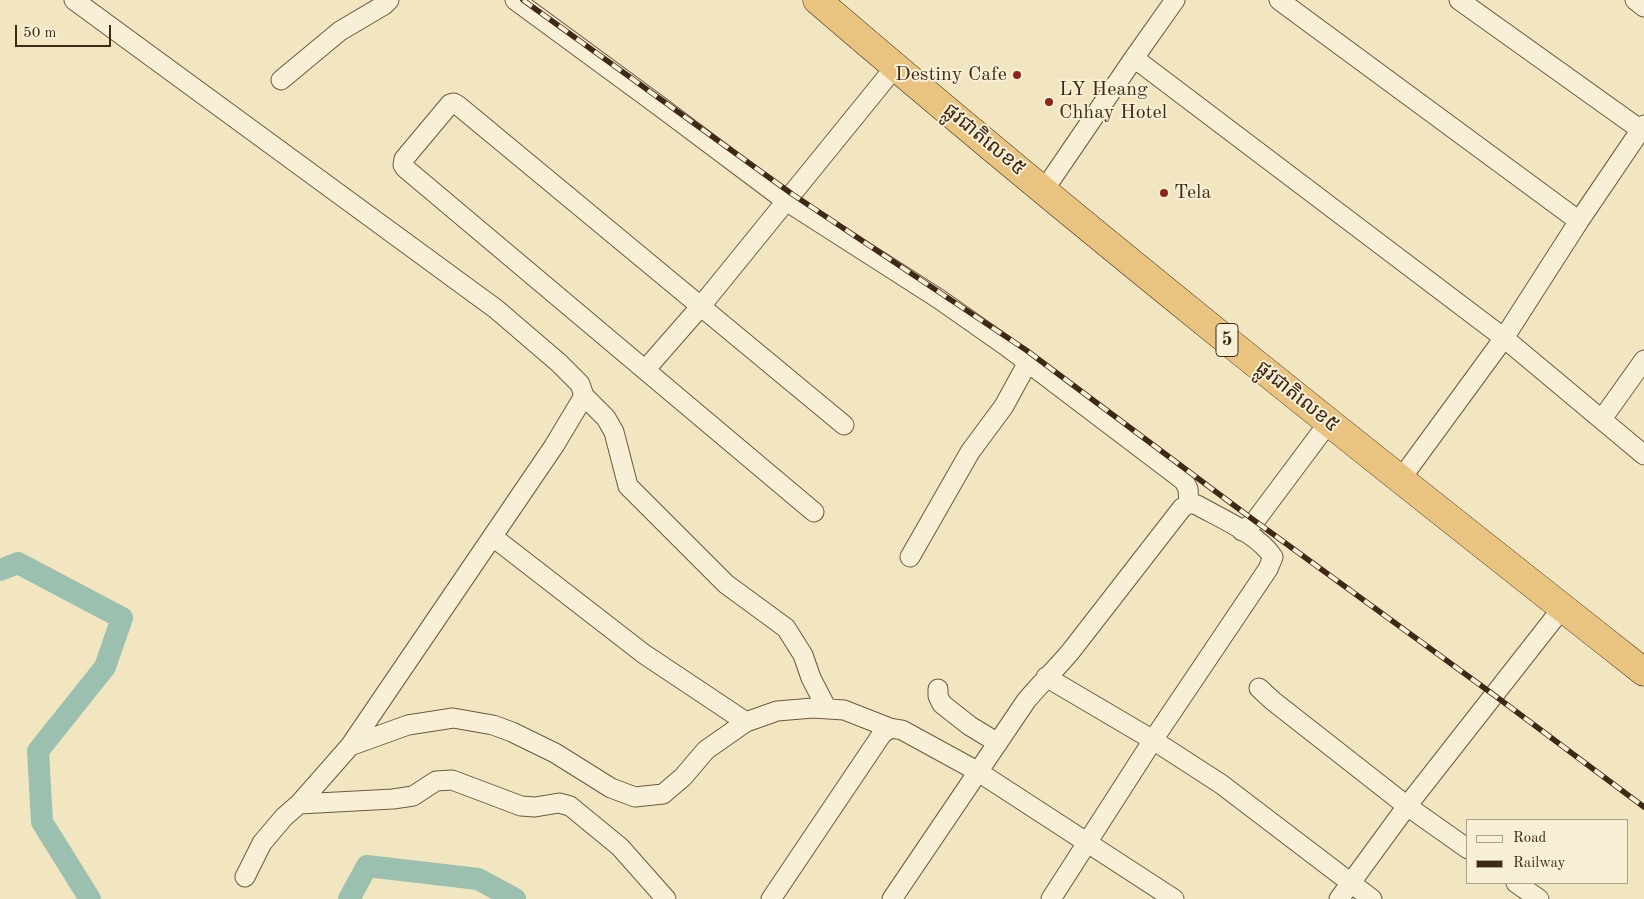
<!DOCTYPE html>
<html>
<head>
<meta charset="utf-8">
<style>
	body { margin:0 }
	#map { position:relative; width:1644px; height:899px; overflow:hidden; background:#f2e6c0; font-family:"Old Standard TT",serif }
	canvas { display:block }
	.legend { position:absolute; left:1466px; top:819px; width:162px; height:65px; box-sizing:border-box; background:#f7efd6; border:1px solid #ada089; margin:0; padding:6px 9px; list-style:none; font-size:15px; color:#3f2916 }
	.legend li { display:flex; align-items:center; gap:10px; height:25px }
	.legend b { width:25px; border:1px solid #ada089 }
	.scale { position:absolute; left:15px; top:25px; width:96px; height:22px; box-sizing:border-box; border:2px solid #3f2916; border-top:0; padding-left:6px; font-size:15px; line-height:18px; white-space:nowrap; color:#3f2916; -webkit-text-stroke:4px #f7efd6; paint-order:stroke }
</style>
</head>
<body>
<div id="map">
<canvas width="1644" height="899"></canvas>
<ul class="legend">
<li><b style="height:6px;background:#f7efd6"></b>Road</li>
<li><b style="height:6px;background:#3f2916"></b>Railway</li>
</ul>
<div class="scale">50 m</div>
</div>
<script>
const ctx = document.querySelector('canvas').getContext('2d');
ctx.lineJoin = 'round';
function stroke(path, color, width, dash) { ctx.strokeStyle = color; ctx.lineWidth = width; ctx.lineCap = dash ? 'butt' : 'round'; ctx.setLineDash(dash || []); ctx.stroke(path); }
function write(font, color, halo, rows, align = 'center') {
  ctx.font = font + ' "Old Standard TT","Noto Sans Khmer",serif'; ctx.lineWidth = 4; ctx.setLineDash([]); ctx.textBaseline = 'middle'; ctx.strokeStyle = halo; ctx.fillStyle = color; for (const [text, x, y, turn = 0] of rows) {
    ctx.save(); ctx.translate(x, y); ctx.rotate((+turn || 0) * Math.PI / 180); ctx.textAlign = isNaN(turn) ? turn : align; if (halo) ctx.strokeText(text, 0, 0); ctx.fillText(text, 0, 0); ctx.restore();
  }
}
const river = new Path2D(`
	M 0,570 L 18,563 L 122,618 L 105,667 L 38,751 L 42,822 L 90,899
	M 349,899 L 367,866 L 478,879 L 515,899`);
const minor = new Path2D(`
	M 74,0 L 496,309 L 559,363 L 580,384 L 584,396 L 554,446 L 350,746 L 299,804
	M 515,0 L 658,105 L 786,201 L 939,299 L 1006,346 L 1184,481 L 1188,489 L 1189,503
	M 1279,0 L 1579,221
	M 1459,0 L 1641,130
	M 1635,0 L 1644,7
	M 1134,58 L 1504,338 L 1644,455
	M 281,80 L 340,31 L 384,5 L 389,0
	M 1044,190 L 1134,58 L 1175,0
	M 645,370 L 701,306 L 895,67
	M 584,396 L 606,418 L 614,432 L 628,486 L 726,584 L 786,628 L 803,655 L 811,678 L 827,709
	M 1602,419 L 1644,360
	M 1400,480 L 1504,338 L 1579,221 L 1644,125
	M 814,512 L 405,168 L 403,165 L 404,159 L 450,104 L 454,103 L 460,107 L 844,425
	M 1242,531 L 1255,521 L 1329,422
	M 493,537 L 644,654 L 746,722
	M 910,557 L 970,452 L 1004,406 L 1028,362
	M 1046,677 L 1153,740 L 1221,784 L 1372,899
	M 1259,688 L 1273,701 L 1407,806 L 1468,849
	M 938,689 L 938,696 L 942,704 L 970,726 L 998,743
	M 350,746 L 408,725 L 453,718 L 493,725 L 512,732 L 555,753 L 611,788 L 635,797 L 663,794 L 683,777 L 706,750 L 746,722 L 777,711 L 813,708 L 844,710 L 890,728
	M 245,877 L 262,843 L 284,817 L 299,804 L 393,799 L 413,796 L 436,781 L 452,780 L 521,806 L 535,807 L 559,803 L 570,806 L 620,847 L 666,899
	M 1516,883 L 1539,899
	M 771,899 L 882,734 L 890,728 L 902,730 L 977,771 L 1174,899
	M 892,899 L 1026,701 C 1040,684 1056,669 1071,651 L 1182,508 L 1189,503 L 1197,505 C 1220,518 1258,534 1273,557 L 1268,569 L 1153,740 L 1051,899
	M 1339,899 L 1407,806 L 1563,607`);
const highway = new Path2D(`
	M 817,0 C 1087,232 1365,452 1644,672`);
const rail = new Path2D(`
	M 523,0 L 792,194 L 1026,350 L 1255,521 L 1494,695 L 1644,807`);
const markers = [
	[1017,75,5,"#8f2418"],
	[1049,102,5,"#8f2418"],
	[1164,193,5,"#8f2418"]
];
const shields = [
	[1227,340,22]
];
const shieldNames = [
	["5",1227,340]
];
const poiNames = [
	["Destiny Cafe",1007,75,"right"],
	["LY Heang",1059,90],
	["Chhay Hotel",1059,113],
	["Tela",1174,193]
];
const streetNames = [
	["ផ្លូវជាតិលេខ៥",984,140,40],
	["ផ្លូវជាតិលេខ៥",1297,397,39]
];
stroke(river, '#9bc0af', 22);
stroke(minor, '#6c5840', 21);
stroke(highway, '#3f2916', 29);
stroke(minor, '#f7efd6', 19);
stroke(highway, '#e9c380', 28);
stroke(rail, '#3f2916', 5.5);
stroke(rail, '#f7efd6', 4, [11]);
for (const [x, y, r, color] of markers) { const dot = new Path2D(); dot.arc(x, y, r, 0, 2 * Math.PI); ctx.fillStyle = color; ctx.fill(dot); stroke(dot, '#f7efd6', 2); }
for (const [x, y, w] of shields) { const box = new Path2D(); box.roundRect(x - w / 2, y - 16.5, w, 33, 4); ctx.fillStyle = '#f7efd6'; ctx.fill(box); stroke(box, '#3f2916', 1); }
write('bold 19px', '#3f2916', null, shieldNames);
write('20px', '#3f2916', '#f7efd6', poiNames, 'left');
write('20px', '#3f2916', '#f7efd6', streetNames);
</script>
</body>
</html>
